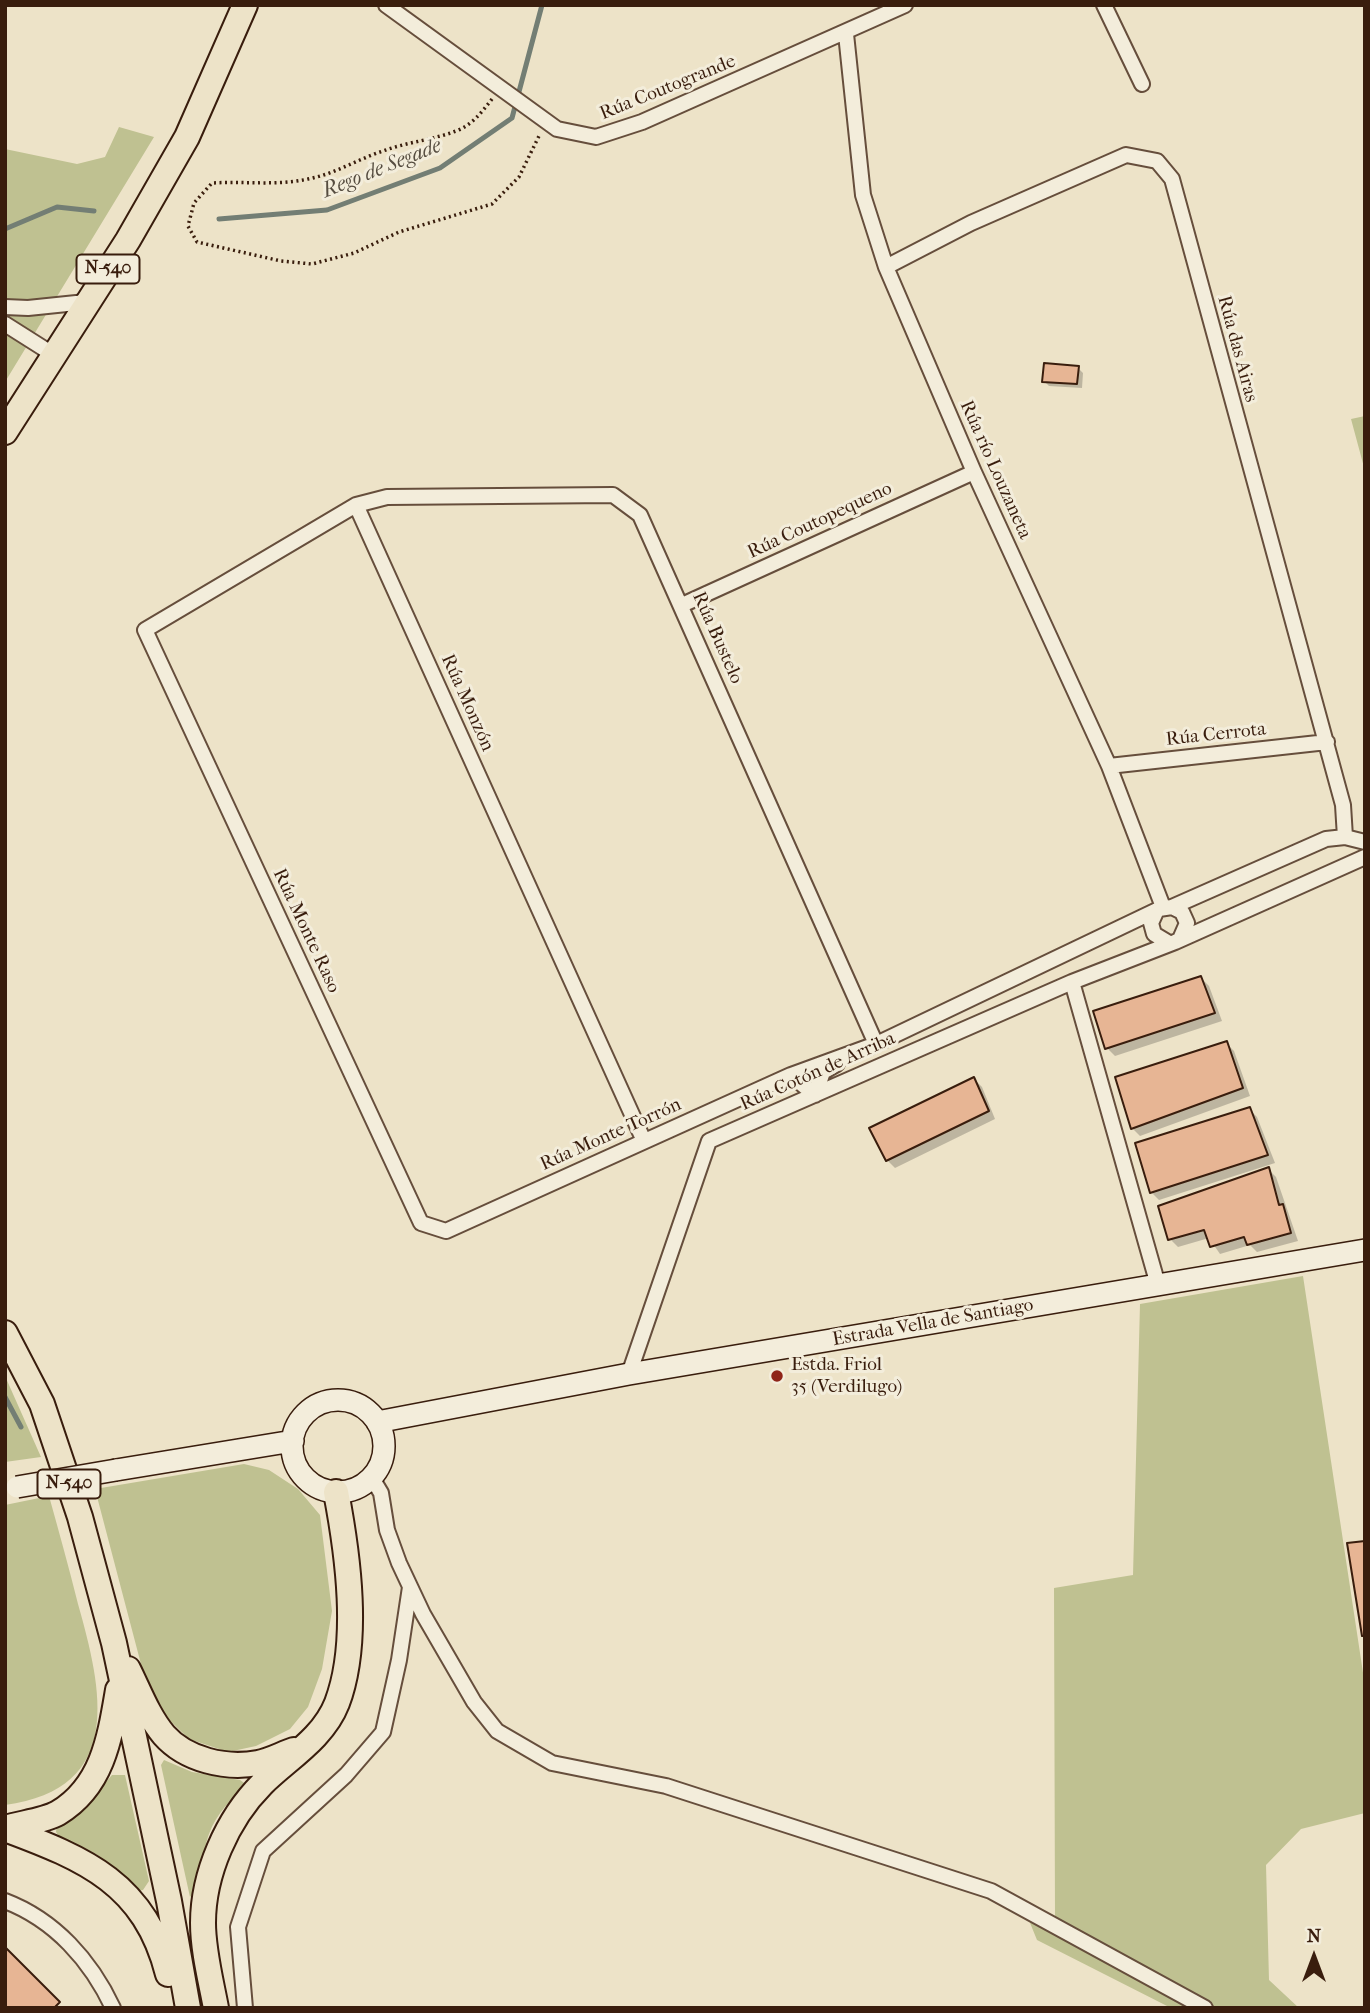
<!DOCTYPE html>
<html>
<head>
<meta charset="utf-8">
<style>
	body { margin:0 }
	#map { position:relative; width:1370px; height:2013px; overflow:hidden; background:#ede3c8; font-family:"IM FELL French Canon",serif }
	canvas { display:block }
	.frame { position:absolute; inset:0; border:7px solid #391d0d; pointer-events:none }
	.north { position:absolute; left:1279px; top:1922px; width:70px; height:70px; -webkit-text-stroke:5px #f3eddb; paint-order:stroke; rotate:0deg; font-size:19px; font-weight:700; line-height:28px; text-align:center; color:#391d0d }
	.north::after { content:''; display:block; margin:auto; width:24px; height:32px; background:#391d0d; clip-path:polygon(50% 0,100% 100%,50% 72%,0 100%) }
</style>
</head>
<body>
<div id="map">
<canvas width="1370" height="2013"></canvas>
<div class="frame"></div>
<div class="north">N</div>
</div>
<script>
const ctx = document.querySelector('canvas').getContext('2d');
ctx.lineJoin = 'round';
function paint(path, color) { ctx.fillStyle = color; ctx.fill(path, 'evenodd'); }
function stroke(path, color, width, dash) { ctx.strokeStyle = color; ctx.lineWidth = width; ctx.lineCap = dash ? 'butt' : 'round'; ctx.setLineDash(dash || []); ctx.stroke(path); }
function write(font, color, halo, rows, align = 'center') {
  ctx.font = font + ' "IM FELL French Canon",serif'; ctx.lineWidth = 6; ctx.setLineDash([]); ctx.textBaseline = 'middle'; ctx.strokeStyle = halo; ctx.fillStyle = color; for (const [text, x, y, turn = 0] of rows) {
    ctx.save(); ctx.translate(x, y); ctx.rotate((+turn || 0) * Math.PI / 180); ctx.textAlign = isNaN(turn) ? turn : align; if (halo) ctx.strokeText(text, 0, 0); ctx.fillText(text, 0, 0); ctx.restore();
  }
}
const green = new Path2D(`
	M 119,127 L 154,137 L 5,382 L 5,149 L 77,164 L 105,157 Z
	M 1365,416 L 1365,471 L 1351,419 Z
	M 1303,1276 L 1365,1686 L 1365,1813 L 1301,1829 L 1266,1865 L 1269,1980 L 1299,2008 L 1171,2008 L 1037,1940 L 1026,1913 L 1055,1916 L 1054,1588 L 1133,1575 L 1140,1304 Z
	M 5,1376 L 41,1457 L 5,1462 Z
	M 244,1464 L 269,1470 L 298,1489 L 320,1515 L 332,1611 L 322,1669 L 308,1707 L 290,1729 L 256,1746 L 228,1752 L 189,1739 L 157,1708 L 142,1668 L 95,1489 Z
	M 49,1496 C 59,1532 69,1568 78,1604 C 102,1689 126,1789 5,1805 L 5,1505 Z
	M 164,1760 L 192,1772 L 240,1780 L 247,1785 C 231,1799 216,1814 209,1834 C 203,1849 200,1890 190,1897 L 161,1765 Z
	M 112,1775 L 125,1775 L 149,1881 L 143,1890 L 138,1891 L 96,1854 L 60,1838 L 56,1832 L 57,1824 L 83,1808 Z`);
const shadow = new Path2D(`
	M 1078,368 L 1083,373 L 1082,388 L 1049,386 L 1044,381 Z
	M 1201,978 L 1209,986 L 1222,1021 L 1115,1056 L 1107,1048 Z
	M 1226,1043 L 1234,1051 L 1250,1096 L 1140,1136 L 1132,1128 Z
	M 974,1079 L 982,1087 L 995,1119 L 895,1168 L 887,1160 Z
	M 1249,1109 L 1257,1117 L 1275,1163 L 1159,1200 L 1151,1192 Z
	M 1268,1169 L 1276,1177 L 1298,1241 L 1257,1252 L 1250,1245 L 1220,1254 L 1209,1238 L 1178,1247 L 1170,1239 Z`);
const stream = new Path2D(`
	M 219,219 L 327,210 L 440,168 L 512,118 L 542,5
	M 5,229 L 57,207 L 94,211
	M 5,1397 L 21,1427`);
const building = new Path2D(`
	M 1044,363 L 1079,366 L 1077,384 L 1042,382 Z
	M 1201,976 L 1215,1013 L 1105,1049 L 1093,1011 Z
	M 1227,1041 L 1243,1088 L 1131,1129 L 1115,1077 Z
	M 974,1077 L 989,1111 L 886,1161 L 869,1128 Z
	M 1250,1107 L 1268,1155 L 1150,1193 L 1135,1143 Z
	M 1269,1167 L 1279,1205 L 1283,1204 L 1291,1233 L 1247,1245 L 1244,1237 L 1210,1247 L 1204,1230 L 1168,1240 L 1158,1206 Z
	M 1365,1541 L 1365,1636 L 1362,1636 L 1347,1543 Z
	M 5,1947 L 60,2002 L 54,2008 L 5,2008 Z`);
const path = new Path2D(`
	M 492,99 C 482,112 472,125 456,131 C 433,140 407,142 383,151 C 358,159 335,174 308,179 C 276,186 244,181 212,183 L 194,203 L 188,226 L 197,242 L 281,261 L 312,264 L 354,253 L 399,232 L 492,204 L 519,177 L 539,136`);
const minor = new Path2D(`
	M 386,5 L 557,129 L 596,137 L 642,122 L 905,5
	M 1104,5 L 1142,84
	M 846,34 L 863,195 L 886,267 L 974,472 L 1109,766 L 1163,907
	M 886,267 L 971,223 L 1126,155 L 1157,161 L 1172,179 L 1343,805 L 1345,837
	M 5,307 L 28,308 L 86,302
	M 5,324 L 54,355
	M 356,505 L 644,1141
	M 682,605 L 974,472
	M 1109,766 L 1327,742
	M 1172,907 L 1182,912 L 1187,923 L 1180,939
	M 1156,912 L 1151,923 L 1154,934 L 1169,943
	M 1072,982 L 1158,1285
	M 868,1048 L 1159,909 L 1172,907 L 1326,839 L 1345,837 L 1365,842
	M 791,1075 L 876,1044 L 640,515 L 613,495 L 387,497 L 356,505 L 145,630 L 421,1223 L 446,1231 L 791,1075 L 815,1095
	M 815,1095 L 823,1072 L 837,1064
	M 629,1374 L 709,1141 L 1072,982 L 1175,942 L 1365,857
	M 372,1478 L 381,1493 L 387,1530 L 399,1563 L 423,1614 L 474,1702 L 497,1731 L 552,1763 L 666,1786 L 991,1891 L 1205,2008
	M 5,1901 C 55,1920 91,1961 113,2008
	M 245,2008 L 238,1927 L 263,1851 L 346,1775 L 383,1732 L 399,1660 L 410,1587`);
const secondary = new Path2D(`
	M292 1446a46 46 0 1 1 92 0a46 46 0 1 1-92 0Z
	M 377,1422 L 629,1374 L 1365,1250
	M 116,1470 L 293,1441`);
const trunk = new Path2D(`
	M 5,432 L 128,240 L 187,137 L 245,5
	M 5,1333 L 42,1404 L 80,1517 L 114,1643 L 169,1901 L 188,2008
	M 128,1669 C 139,1691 148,1716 164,1735 C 186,1760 226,1769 258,1763 C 270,1761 282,1754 294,1750
	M 5,1828 C 21,1823 44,1821 58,1813 C 103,1786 110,1737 118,1690
	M 5,1829 C 86,1859 145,1884 168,1974
	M 216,2008 C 211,1981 203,1951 203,1923 C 203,1874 227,1819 262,1784 C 287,1759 323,1739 337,1703 C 360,1642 348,1555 336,1492`);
const secondaryBridge = new Path2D(`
	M 17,1487 L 116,1470`);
const markers = [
	[777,1376,7,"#8f2418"]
];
const shields = [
	[108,269,63],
	[69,1484,63]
];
const shieldNames = [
	["N-540",108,269],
	["N-540",69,1484]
];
const streetNames = [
	["Rúa Coutogrande",668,88,-22],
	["Rúa das Airas",1237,349,75],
	["Rúa río Louzaneta",995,470,66],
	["Rúa Coutopequeno",820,521,-25],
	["Rúa Bustelo",717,638,66],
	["Rúa Monzón",467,703,66],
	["Rúa Cerrota",1216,735,-6],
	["Rúa Monte Raso",306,931,65],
	["Rúa Cotón de Arriba",818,1072,-24],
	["Rúa Monte Torrón",611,1135,-24],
	["Estrada Vella de Santiago",933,1323,-10]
];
const poiNames = [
	["Estda. Friol",791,1365],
	["35 (Verdilugo)",791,1387]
];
const waterNames = [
	["Rego de Segade",382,169,-22]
];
paint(green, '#bfc191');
paint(shadow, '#0003');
stroke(stream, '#737e74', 5);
paint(building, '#e7b594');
stroke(building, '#391d0d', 2);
stroke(minor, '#664e3c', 18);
stroke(secondary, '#391d0d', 24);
stroke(trunk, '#391d0d', 28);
stroke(path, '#391d0d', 3.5, [2, 3.5]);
stroke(minor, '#f3eddb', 14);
stroke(secondary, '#f3eddb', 21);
stroke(trunk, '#ede3c8', 24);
stroke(secondaryBridge, '#391d0d', 24, []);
stroke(secondaryBridge, '#f3eddb', 21);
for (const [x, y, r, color] of markers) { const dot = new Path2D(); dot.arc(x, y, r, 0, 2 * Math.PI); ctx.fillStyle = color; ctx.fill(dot); stroke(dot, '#f3eddb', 2.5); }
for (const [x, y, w] of shields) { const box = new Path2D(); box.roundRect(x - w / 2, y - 14.5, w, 29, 5); ctx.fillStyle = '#f3eddb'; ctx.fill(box); stroke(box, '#391d0d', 2); }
write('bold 18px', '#391d0d', null, shieldNames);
write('19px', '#391d0d', '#f3eddb', streetNames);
write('19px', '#391d0d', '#f3eddb', poiNames, 'left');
write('italic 21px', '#564d40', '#f3eddb', waterNames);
</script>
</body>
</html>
